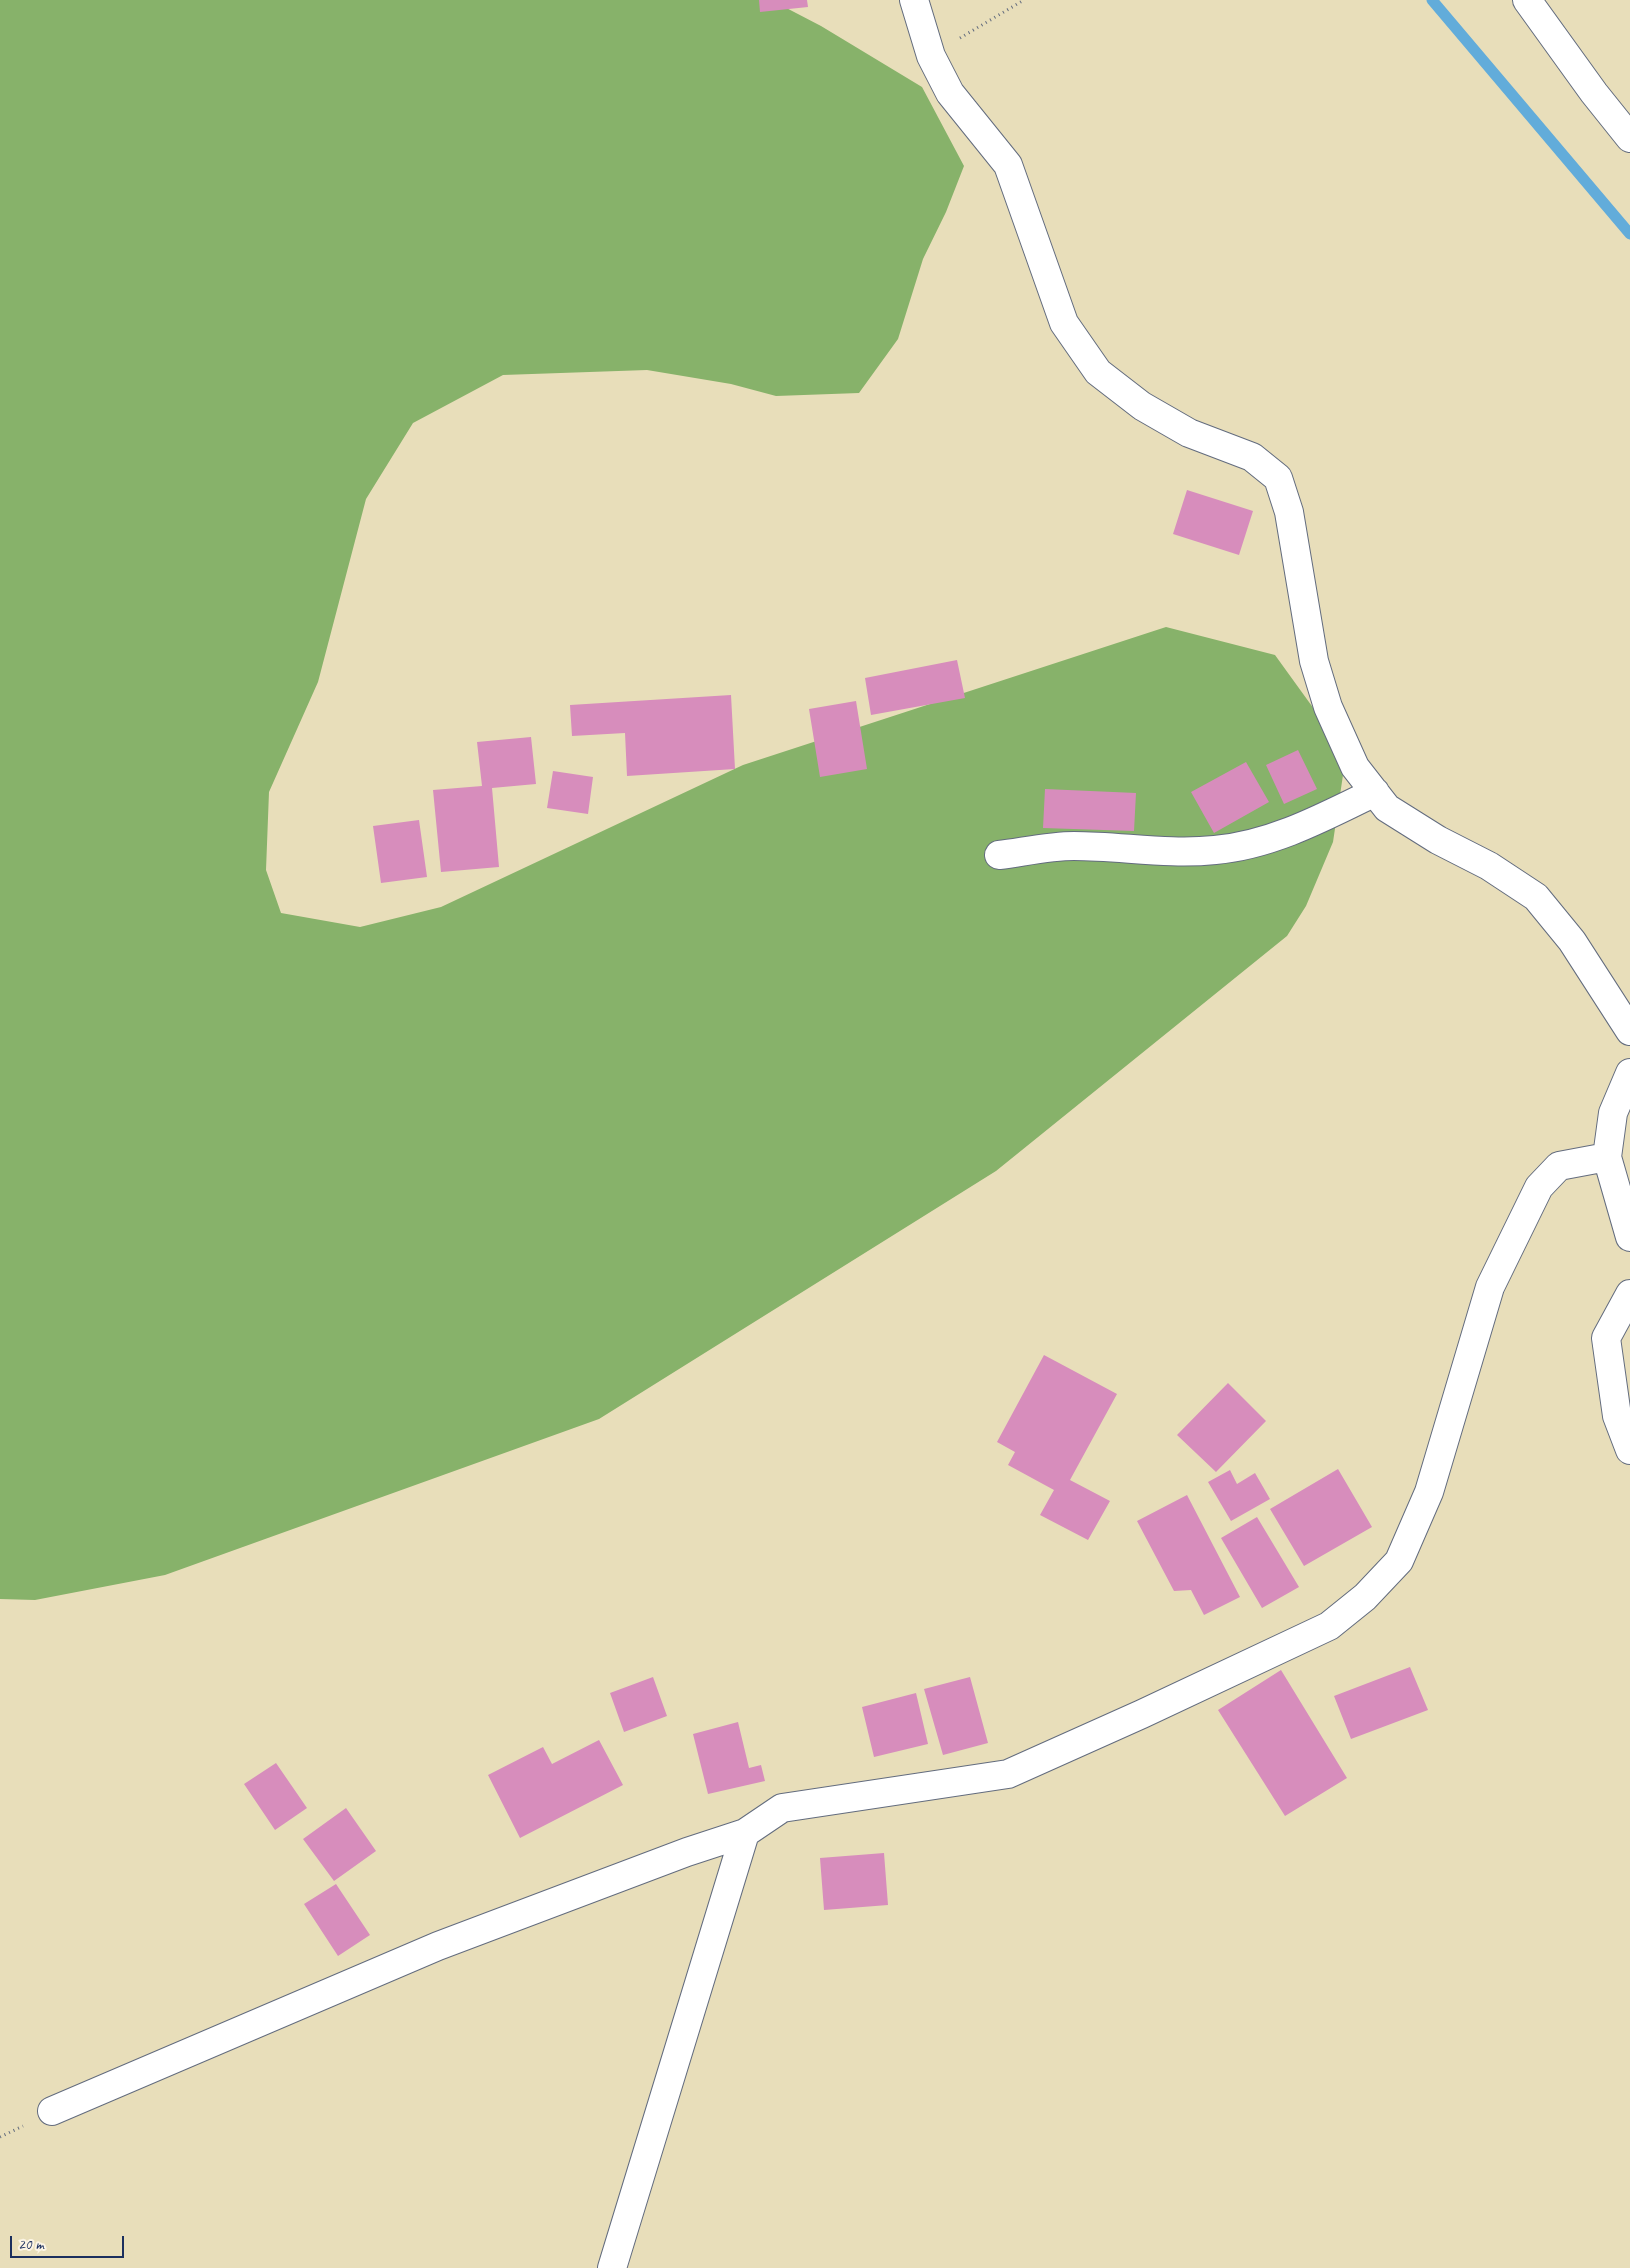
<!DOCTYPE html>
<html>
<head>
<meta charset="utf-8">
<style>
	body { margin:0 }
	#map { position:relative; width:1630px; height:2268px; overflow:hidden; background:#e8deba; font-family:Caveat,sans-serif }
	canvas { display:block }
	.scale { position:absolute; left:10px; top:2236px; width:114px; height:22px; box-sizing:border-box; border:2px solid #1b2f5e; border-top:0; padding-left:6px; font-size:15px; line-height:18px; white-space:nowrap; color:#1b2f5e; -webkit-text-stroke:4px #fcf5e5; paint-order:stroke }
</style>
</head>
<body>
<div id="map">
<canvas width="1630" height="2268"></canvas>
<div class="scale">20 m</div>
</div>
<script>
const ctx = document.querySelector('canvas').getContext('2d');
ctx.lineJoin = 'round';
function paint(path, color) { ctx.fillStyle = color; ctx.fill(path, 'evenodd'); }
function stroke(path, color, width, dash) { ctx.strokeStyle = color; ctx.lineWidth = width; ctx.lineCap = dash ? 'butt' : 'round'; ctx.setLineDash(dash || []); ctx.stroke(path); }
const forest = new Path2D(`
	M 0,0 L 771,0 L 821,26 L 922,87 L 964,166 L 946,212 L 923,259 L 898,339 L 859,393 L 776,396 L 731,384 L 647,370 L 503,375 L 413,423 L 366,499 L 318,682 L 269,792 L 266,870 L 281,913 L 360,927 L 441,907 L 743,765 L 1166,627 L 1275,655 L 1327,727 L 1343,775 L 1333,842 L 1306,906 L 1287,936 L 996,1171 L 599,1419 L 165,1575 L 35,1600 L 0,1599 Z`);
const stream = new Path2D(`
	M 1432,0 L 1630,234`);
const building = new Path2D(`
	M 759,0 L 807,0 L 808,7 L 760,12 Z
	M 1187,490 L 1253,511 L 1239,555 L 1173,534 Z
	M 957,660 L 965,698 L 871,715 L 865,678 Z
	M 731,695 L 735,769 L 627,776 L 625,733 L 572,736 L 570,705 Z
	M 856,701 L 867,769 L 820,777 L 809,709 Z
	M 531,737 L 536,784 L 492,788 L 499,867 L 441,872 L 433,790 L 482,786 L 477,742 Z
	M 1298,750 L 1317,789 L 1284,804 L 1266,765 Z
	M 1246,762 L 1269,802 L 1214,833 L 1191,792 Z
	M 553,771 L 593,777 L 588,814 L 547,808 Z
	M 1045,789 L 1136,793 L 1134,831 L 1043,828 Z
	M 419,820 L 427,877 L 381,883 L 373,826 Z
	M 1044,1355 L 1117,1394 L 1070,1480 L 1110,1501 L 1088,1540 L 1040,1515 L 1054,1490 L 1008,1465 L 1015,1452 L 997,1442 Z
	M 1228,1383 L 1266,1421 L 1216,1472 L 1177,1435 Z
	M 1338,1469 L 1372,1527 L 1304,1566 L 1270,1509 Z
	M 1230,1470 L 1237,1484 L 1255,1473 L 1270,1499 L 1231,1521 L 1208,1482 Z
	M 1187,1495 L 1240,1597 L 1204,1615 L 1191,1590 L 1174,1591 L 1137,1521 Z
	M 1257,1517 L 1299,1587 L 1262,1608 L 1221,1538 Z
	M 1410,1667 L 1428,1710 L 1351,1739 L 1334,1696 Z
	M 1281,1670 L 1347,1778 L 1285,1816 L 1218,1710 Z
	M 653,1677 L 667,1716 L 624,1732 L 610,1693 Z
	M 970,1677 L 988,1743 L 943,1755 L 924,1689 Z
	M 916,1693 L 928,1744 L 874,1757 L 862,1707 Z
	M 738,1722 L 749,1768 L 761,1765 L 765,1781 L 708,1794 L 693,1734 Z
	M 599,1740 L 623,1785 L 520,1838 L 488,1775 L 543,1747 L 552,1764 Z
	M 276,1763 L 307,1808 L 275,1830 L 244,1784 Z
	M 346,1808 L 376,1851 L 334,1881 L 303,1839 Z
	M 884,1853 L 888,1905 L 824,1910 L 820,1858 Z
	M 336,1884 L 370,1935 L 338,1956 L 304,1904 Z`);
const path = new Path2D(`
	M 960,38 L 1024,0
	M 0,2137 L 23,2126`);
const minor = new Path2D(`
	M 914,0 L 931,56 L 950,93 L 1008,165 L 1064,323 L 1098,372 L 1142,406 L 1189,433 L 1252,457 L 1278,478 L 1289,512 L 1314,661 L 1328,707 L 1355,767 L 1387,808 L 1438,840 L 1489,866 L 1536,897 L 1572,941 L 1630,1031
	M 1527,0 L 1594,93 L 1630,138
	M 999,855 C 1023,852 1050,846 1074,846 C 1121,846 1168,855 1215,850 C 1272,845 1324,817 1375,792
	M 1630,1073 L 1613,1113 L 1607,1157 L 1630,1237
	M 1630,1294 L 1606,1338 L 1617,1416 L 1630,1450
	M 52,2111 L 438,1946 L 687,1852 L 745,1833 L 782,1808 L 1008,1774 L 1142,1714 L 1329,1626 L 1365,1597 L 1399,1561 L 1429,1492 L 1490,1287 L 1539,1187 L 1559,1166 L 1607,1157
	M 612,2268 L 745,1833`);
paint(forest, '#87b26a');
stroke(stream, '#62acda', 11);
paint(building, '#d78dbc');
stroke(minor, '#636c7e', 30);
stroke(path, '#636c7e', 3, [1, 4]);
stroke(minor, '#fff', 28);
</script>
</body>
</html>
